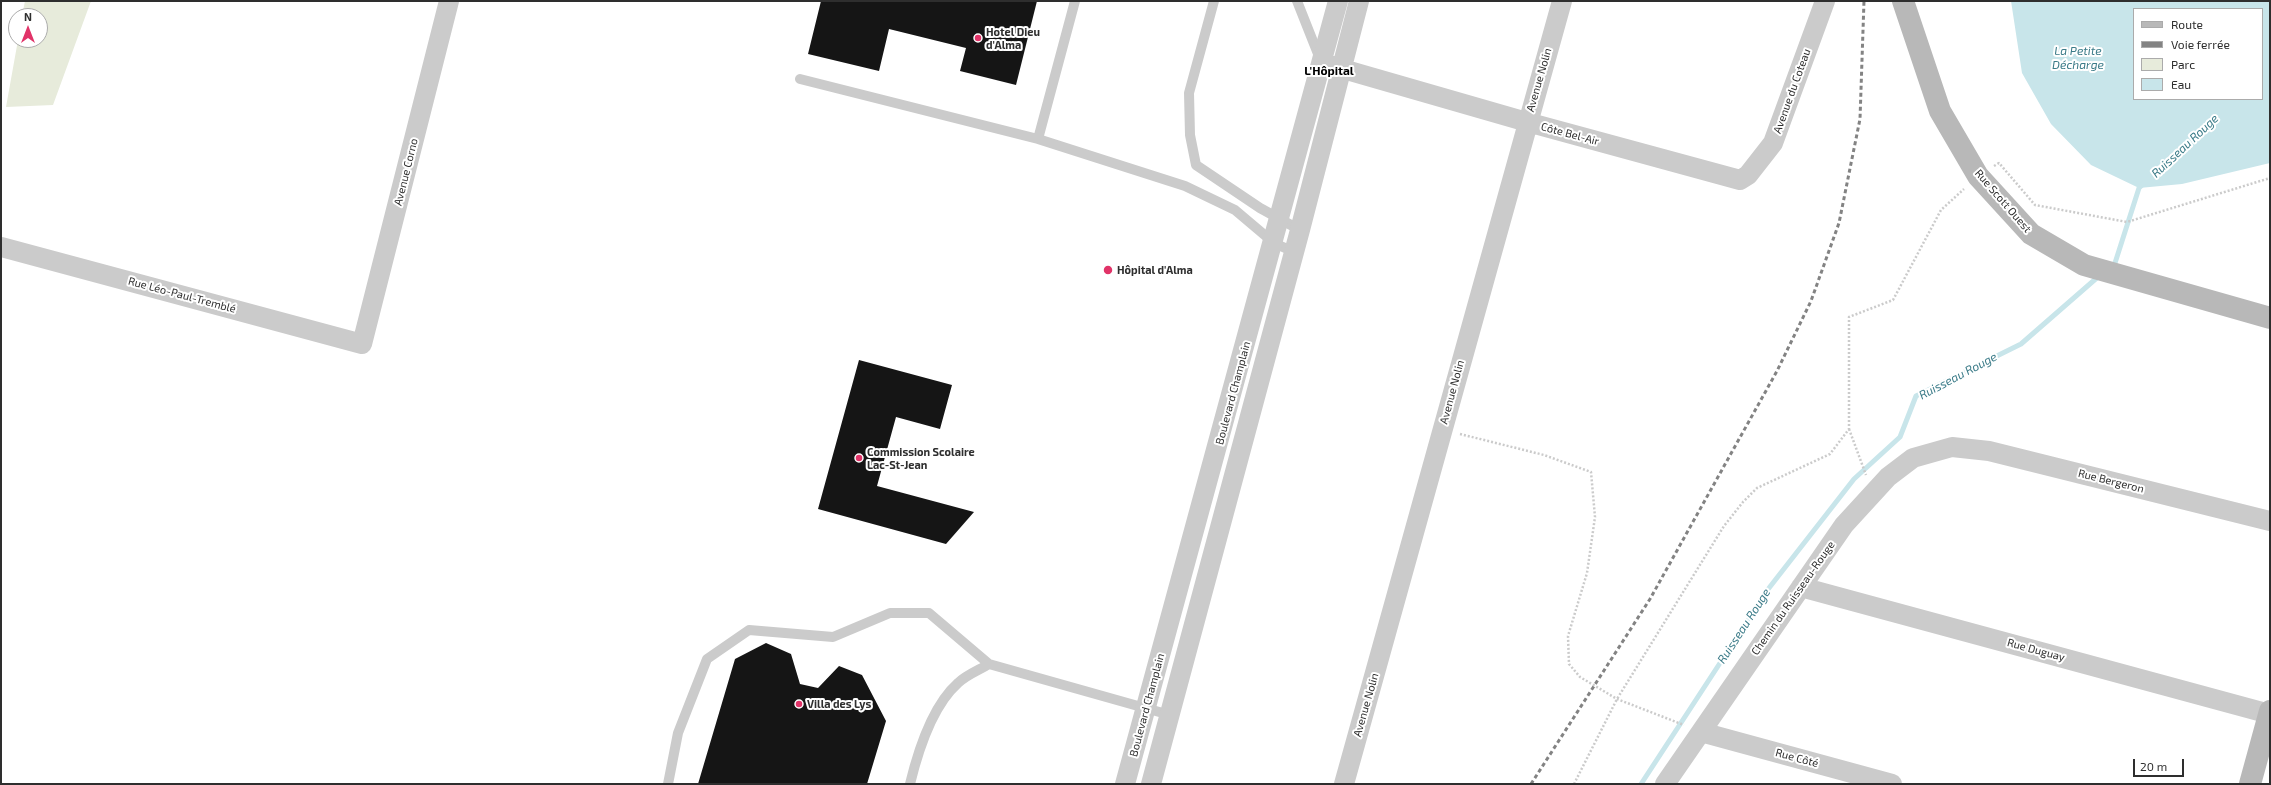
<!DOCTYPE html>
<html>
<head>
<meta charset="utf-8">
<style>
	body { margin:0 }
	#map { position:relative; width:2271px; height:785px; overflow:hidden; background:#fff; font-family:"Exo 2",sans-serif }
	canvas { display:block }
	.frame { position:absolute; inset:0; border:2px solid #2e2e2e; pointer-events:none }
	.legend { position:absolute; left:2133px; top:8px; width:130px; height:92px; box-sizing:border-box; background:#fff; border:1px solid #ababab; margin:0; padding:5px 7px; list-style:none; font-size:12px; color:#2e2e2e }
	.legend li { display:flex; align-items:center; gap:8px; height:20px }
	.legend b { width:20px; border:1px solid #ababab }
	.north { position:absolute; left:8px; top:8px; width:40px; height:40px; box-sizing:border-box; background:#fff; border:1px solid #ababab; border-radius:50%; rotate:0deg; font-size:11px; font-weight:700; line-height:16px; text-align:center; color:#2e2e2e }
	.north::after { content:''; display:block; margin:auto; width:14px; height:18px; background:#e13368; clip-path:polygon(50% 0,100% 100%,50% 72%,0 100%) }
	.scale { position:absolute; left:2133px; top:759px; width:51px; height:18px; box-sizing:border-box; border:2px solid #2e2e2e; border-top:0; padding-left:5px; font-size:12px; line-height:14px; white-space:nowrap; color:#2e2e2e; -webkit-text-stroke:3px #fff; paint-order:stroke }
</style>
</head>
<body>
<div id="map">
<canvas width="2271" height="785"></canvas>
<div class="frame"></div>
<ul class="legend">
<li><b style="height:5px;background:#b8b8b8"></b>Route</li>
<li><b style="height:5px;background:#838383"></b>Voie ferrée</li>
<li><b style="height:11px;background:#e7ebdb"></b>Parc</li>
<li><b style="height:11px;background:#c8e5ea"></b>Eau</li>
</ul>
<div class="north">N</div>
<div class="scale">20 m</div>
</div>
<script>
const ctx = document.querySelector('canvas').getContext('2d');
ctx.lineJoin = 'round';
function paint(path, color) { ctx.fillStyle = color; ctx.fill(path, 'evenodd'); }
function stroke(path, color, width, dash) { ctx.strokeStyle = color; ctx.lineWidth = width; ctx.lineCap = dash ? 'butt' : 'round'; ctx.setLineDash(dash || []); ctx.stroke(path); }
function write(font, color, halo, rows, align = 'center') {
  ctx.font = font + ' "Exo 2",sans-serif'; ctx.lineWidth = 4; ctx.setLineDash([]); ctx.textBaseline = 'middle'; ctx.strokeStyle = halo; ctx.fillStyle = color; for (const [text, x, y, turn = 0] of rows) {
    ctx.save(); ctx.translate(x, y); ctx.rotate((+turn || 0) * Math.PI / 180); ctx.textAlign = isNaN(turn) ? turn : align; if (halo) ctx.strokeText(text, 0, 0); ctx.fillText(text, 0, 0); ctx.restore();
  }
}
const green = new Path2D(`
	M 25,1 L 91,1 L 53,105 L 6,107 L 18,40 L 40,40 L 40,16 L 22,16 Z`);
const water = new Path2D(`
	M 2011,1 L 2270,1 L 2270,163 L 2182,184 L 2139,188 L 2091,165 L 2051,124 L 2022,73 ZM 2134,9 L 2262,9 L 2262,99 L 2134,99 Z`);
const stream = new Path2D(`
	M 2110,267 L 2115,263 L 2139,188 L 2144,183
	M 1641,784 L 1769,588 L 1854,479 L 1900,437 L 1916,396 L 2021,344 L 2099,276`);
const building = new Path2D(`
	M 821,1 L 1037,1 L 1016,85 L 960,71 L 966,48 L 889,29 L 879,71 L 808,54 Z
	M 859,360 L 952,385 L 940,429 L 896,417 L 877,486 L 974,512 L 946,544 L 818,509 Z
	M 766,643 L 791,654 L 800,684 L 818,688 L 839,666 L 862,675 L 886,721 L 867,784 L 698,784 L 735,659 Z`);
const path = new Path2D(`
	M 1994,166 L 1999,163 L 2035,205 L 2127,222 L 2270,178
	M 1849,429 L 1866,475
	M 1460,434 L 1544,455 L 1591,472 L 1595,517 L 1587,573 L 1568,636 L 1569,664 L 1580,677 L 1617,699 L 1684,725
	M 1574,784 L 1617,699 L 1724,526 L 1743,502 L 1757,488 L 1830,454 L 1849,429 L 1849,317 L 1893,300 L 1941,210 L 1964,189`);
const lane = new Path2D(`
	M 1075,1 L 1038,139 L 1185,186 L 1235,210 L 1274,243 L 1294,252
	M 1214,1 L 1189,93 L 1190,135 L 1196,165 L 1260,208 L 1300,230
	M 1297,1 L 1320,59
	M 800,79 L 1038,139
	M 668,784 L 678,733 L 707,659 L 749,630 L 833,637 L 890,613 L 929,613 L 989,664
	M 910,784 C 918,751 932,706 958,683 C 966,675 979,670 989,664 L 1170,715`);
const street = new Path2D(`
	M 1329,65 L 1527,122 L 1740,180 L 1748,175 L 1773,143 L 1825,1
	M 1,247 L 362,344 L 449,1
	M 1801,587 L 2270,714
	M 1701,732 L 1892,784
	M 1125,784 L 1338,1
	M 1151,784 L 1300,230 L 1359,1
	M 1344,784 L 1562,1
	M 1665,784 L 1844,525 L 1888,477 L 1913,458 L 1952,447 L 1989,451 L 2270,521`);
const secondary = new Path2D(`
	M 1903,1 L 1940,111 L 1978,176 L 2031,234 L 2084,265 L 2270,318
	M 2250,784 L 2270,711`);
const rail = new Path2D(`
	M 1531,784 L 1650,599 L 1777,371 L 1811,301 L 1839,223 L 1860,119 L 1864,1`);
const markers = [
	[978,38,4,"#e13368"],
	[1108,270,5,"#e13368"],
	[859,458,4,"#e13368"],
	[799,704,4,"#e13368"]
];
const poiNames = [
	["Hotel Dieu",986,32],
	["d'Alma",986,45],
	["Hôpital d'Alma",1117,270],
	["Commission Scolaire",867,452],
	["Lac-St-Jean",867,465],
	["Villa des Lys",807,704]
];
const streetNames = [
	["Avenue Nolin",1539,80,-74],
	["Avenue du Coteau",1792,91,-70],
	["Côte Bel-Air",1570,134,15],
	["Avenue Corno",406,172,-76],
	["Rue Scott Ouest",2003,201,49],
	["Rue Léo-Paul-Tremblé",182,295,15],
	["Avenue Nolin",1452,392,-75],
	["Boulevard Champlain",1233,393,-75],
	["Rue Bergeron",2111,481,14],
	["Chemin du Ruisseau-Rouge",1793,598,-55],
	["Rue Duguay",2036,650,15],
	["Boulevard Champlain",1147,705,-75],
	["Avenue Nolin",1366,705,-74],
	["Rue Côté",1797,758,15]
];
const waterNames = [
	["La Petite",2078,51],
	["Décharge",2078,65],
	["Ruisseau Rouge",2185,146,-43],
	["Ruisseau Rouge",1958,376,-28],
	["Ruisseau Rouge",1744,626,-57]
];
const neighbourhoodNames = [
	["L'Hôpital",1329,71]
];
paint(green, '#e7ebdb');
paint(water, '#c8e5ea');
stroke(stream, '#c8e5ea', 5);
paint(building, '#151515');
stroke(path, '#cbcbcb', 2.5, [2, 2]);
stroke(lane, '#cbcbcb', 10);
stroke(street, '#cbcbcb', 20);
stroke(secondary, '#b8b8b8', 22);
stroke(rail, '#838383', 3, [4, 3]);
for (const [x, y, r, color] of markers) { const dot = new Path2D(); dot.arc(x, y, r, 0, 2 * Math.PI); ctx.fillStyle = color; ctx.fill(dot); stroke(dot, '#fff', 1.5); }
write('bold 11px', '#2e2e2e', '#fff', poiNames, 'left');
write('11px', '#2e2e2e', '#fff', streetNames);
write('italic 12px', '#3b7b88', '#fff', waterNames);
write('bold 12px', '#000', '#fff', neighbourhoodNames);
</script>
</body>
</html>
